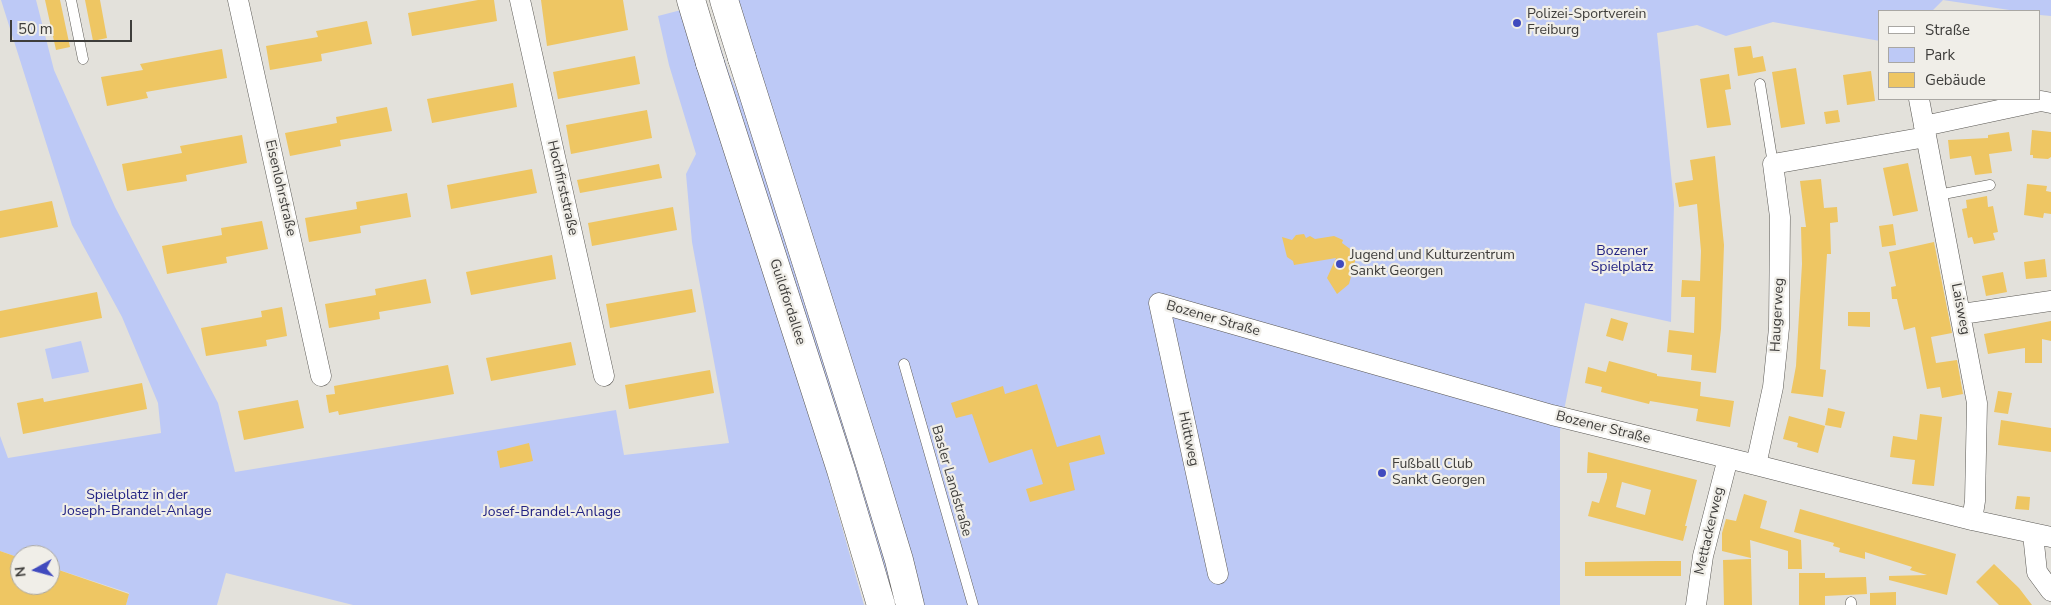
<!DOCTYPE html>
<html>
<head>
<meta charset="utf-8">
<style>
	body { margin:0 }
	#map { position:relative; width:2051px; height:605px; overflow:hidden; background:#e3e1db; font-family:"Nunito Sans",sans-serif }
	canvas { display:block }
	.legend { position:absolute; left:1878px; top:10px; width:162px; height:90px; box-sizing:border-box; background:#f0eee8; border:1px solid #a9a7a3; margin:0; padding:6px 9px; list-style:none; font-size:15px; color:#3e3d3b }
	.legend li { display:flex; align-items:center; gap:10px; height:25px }
	.legend b { width:25px; border:1px solid #a9a7a3 }
	.north { position:absolute; left:10px; top:545px; width:50px; height:50px; box-sizing:border-box; background:#f0eee8; border:1px solid #a9a7a3; border-radius:50%; rotate:263deg; font-size:14px; font-weight:700; line-height:20px; text-align:center; color:#3e3d3b }
	.north::after { content:''; display:block; margin:auto; width:18px; height:22px; background:#404abe; clip-path:polygon(50% 0,100% 100%,50% 72%,0 100%) }
	.scale { position:absolute; left:10px; top:20px; width:122px; height:22px; box-sizing:border-box; border:2px solid #3e3d3b; border-top:0; padding-left:6px; font-size:15px; line-height:18px; white-space:nowrap; color:#3e3d3b; -webkit-text-stroke:4px #f0eee8; paint-order:stroke }
</style>
</head>
<body>
<div id="map">
<canvas width="2051" height="605"></canvas>
<ul class="legend">
<li><b style="height:6px;background:#fff"></b>Straße</li>
<li><b style="height:14px;background:#bdc9f6"></b>Park</li>
<li><b style="height:14px;background:#eec663"></b>Gebäude</li>
</ul>
<div class="north">N</div>
<div class="scale">50 m</div>
</div>
<script>
const g = document.querySelector('canvas').getContext('2d');
g.lineJoin = 'round';
function fillPath(path, color) {
  g.fillStyle = color;
  g.fill(path, 'evenodd');
}
function trace(path, color, width, dash) {
  g.strokeStyle = color;
  g.lineWidth = width;
  g.lineCap = dash ? 'butt' : 'round';
  g.setLineDash(dash || []);
  g.stroke(path);
}
function drawText(font, color, halo, rows, align = 'center') {
  g.font = font + ' "Nunito Sans",sans-serif';
  g.lineWidth = 4.5;
  g.setLineDash([]);
  g.textBaseline = 'middle';
  g.strokeStyle = halo;
  g.fillStyle = color;
  for (const [text, x, y, turn = 0] of rows) {
    g.save();
    g.translate(x, y);
    g.rotate((+turn || 0) * Math.PI / 180);
    g.textAlign = isNaN(turn) ? turn : align;
    if (halo) g.strokeText(text, 0, 0);
    g.fillText(text, 0, 0);
    g.restore();
  }
}
fillPath(new Path2D(`
	M1 0H36L54 70 115 207 218 403 235 472 616 410 624 455 729 443 692 242 686 174 696 154 669 65 658 16 685 9 826 449 831 488 864 605H353L226 573 217 605H126L129 593 50 567V555H20V558L0 551V436L8 458 161 433 158 403 122 317 72 225Z
	M705 0 729 73 742 103 786 234 898 605H890Z
	M730 0H2051V16L2040 15V11H2016L1943 0 1932 11H1880V41L1773 22 1726 36 1697 25 1657 33 1674 204 1671 322 1585 303 1560 431V605H917Z
	M81 341 89 372 52 379 45 349Z`), '#bdc9f6');
fillPath(new Path2D(`
	M45 0H60L70 47 56 50Z
	M85 0H100L107 38 93 41Z
	M478 0H494L497 21 412 36 408 13Z
	M541 0H623L628 30 547 46Z
	M367 21 372 44 321 54 322 61 270 70 266 46 318 37 316 31Z
	M1751 46 1753 58 1763 56 1766 71 1738 76 1734 48Z
	M222 49 227 78 146 92 148 98 107 106 101 77 143 70 140 64Z
	M635 56 640 84 558 99 553 72Z
	M1796 68 1805 124 1781 128 1772 72Z
	M1871 71 1875 101 1847 105 1843 75Z
	M1729 74 1731 89 1725 90 1731 125 1707 128 1700 79Z
	M513 83 517 107 432 123 427 99Z
	M387 107 392 131 340 140 341 146 290 156 285 133 337 123 336 117Z
	M647 110 652 138 571 154 566 125Z
	M1838 110 1840 122 1826 124 1824 112Z
	M2032 130 2051 132V157L2048 159 2033 158V155H2030Z
	M2009 132 2012 151 1989 154 1992 173 1975 175 1971 156 1950 159 1948 140 1988 138V135Z
	M242 135 247 163 186 175 187 181 127 191 122 164 182 153 180 146Z
	M1715 156 1724 245 1721 329 1716 373 1691 370 1692 355 1667 352 1669 330 1694 333 1695 297H1681L1682 280 1700 281 1701 251 1697 204 1679 207 1675 183 1693 180 1690 160Z
	M1908 163 1918 211 1893 216 1883 168Z
	M659 164 662 178 580 193 577 180Z
	M532 169 537 193 451 209 447 185Z
	M1821 179 1824 208 1837 207 1838 222 1830 223 1831 254H1827L1820 369 1826 370 1823 397 1791 393 1796 366 1802 264 1801 227H1806L1800 181Z
	M2027 184 2047 186 2046 191 2051 192V214L2044 213 2043 218 2024 215Z
	M407 193 411 217 360 226 361 233 309 242 305 218 357 209 356 202Z
	M1987 196 1988 207 1993 206 1998 232 1993 233 1995 240 1974 244 1972 237 1968 238 1962 209 1967 208 1966 200Z
	M52 201 58 227 0 238V211Z
	M673 207 677 230 592 246 588 223Z
	M262 221 268 249 226 257 227 263 167 274 162 246 222 235 221 228Z
	M1893 224 1896 245 1882 247 1879 226Z
	M1304 234 1306 238 1310 236 1315 239 1334 236 1343 240 1342 243 1357 254 1349 284 1337 294 1327 278 1336 258 1294 265 1293 261 1287 257 1282 237 1292 240 1296 235Z
	M1934 242 1952 333 1931 337 1936 363 1957 360 1963 394 1942 398 1940 387 1927 389 1915 327 1904 330 1897 299H1892L1891 287 1896 286 1889 252Z
	M552 255 556 279 471 295 466 272Z
	M2045 259 2047 277 2026 279 2024 262Z
	M2003 272 2007 292 1986 296 1982 276Z
	M426 279 431 303 379 312 380 319 329 328 325 304 376 295 375 289Z
	M692 289 696 312 610 328 606 304Z
	M97 292 102 318 0 338V311Z
	M282 307 287 336 266 340 267 346 206 356 201 328 262 317 261 311Z
	M1848 312H1870V327L1848 326Z
	M1611 318 1628 323 1623 341 1606 336Z
	M2051 321V341L2042 339V363H2025V348L1988 354 1984 334Z
	M571 342 576 365 491 381 486 358Z
	M1609 361 1657 374V376L1701 382 1700 396 1734 401 1730 427 1696 421 1698 409 1650 401 1649 404 1601 392 1602 387 1585 383 1588 367 1606 372Z
	M448 365 454 394 339 415 338 411 329 413 326 395 335 394 334 386Z
	M710 370 714 393 629 409 625 385Z
	M142 383 147 409 23 434 17 403 43 398 44 402Z
	M1037 384 1057 447 1100 435 1105 454 1069 463 1075 490 1030 502 1026 489 1043 484 1032 449 989 463 972 414 956 418 951 403 1003 386 1005 394Z
	M1998 391 2012 393 2008 414 1994 412Z
	M298 400 304 428 244 440 238 411Z
	M1828 408 1845 412 1841 428 1825 425Z
	M1920 414 1942 417 1934 486 1912 484 1915 460 1890 457 1893 436 1917 440Z
	M1789 416 1825 426 1818 453 1797 447 1798 443 1783 439Z
	M2001 420 2051 428V452L1998 445Z
	M529 443 533 461 500 468 497 451Z
	M1588 452 1697 480 1685 526H1687L1683 541 1588 516 1592 501 1599 503 1607 478V473H1587ZM1622 482 1651 490 1645 515 1616 507Z
	M1744 494 1767 501 1760 528 1801 540 1802 569H1788V551L1750 540 1751 558 1722 551V533L1726 519 1736 521Z
	M2017 496 2030 497 2029 510 2015 509Z
	M1800 509 1956 554 1947 595 1889 580V576L1927 575 1910 570 1912 567 1865 552V559L1839 552 1840 548 1833 546 1834 543 1794 532Z
	M0 551 20 558V585H50V567L129 594 126 605H0Z
	M1751 559 1752 605H1724L1723 560Z
	M1658 561H1681V576H1585V562Z
	M1994 564 2019 588 2032 605H1999L1976 582Z
	M1799 573H1825V578L1866 577 1867 594 1825 596V605H1799Z
	M1896 592V605H1870V593Z`), '#eec663');
const lane = new Path2D(`
	M71 0 83 59
	M1760 84 1773 164
	M1938 195 1990 185
	M904 364 973 605
	M1851 605V602`);
const street = new Path2D(`
	M238 0 321 376
	M520 0 604 376
	M1919 99 1977 403 1975 501 1972 520
	M1924 126 2041 101 2051 103
	M1962 314 2051 301
	M1756 465 1773 387 1779 328 1780 217 1773 164 1926 137
	M2033 534 2037 572 2051 591
	M1218 574 1159 303 1552 415 1756 465 1972 520 2051 537
	M1696 605 1703 556 1728 458`);
const primary = new Path2D(`
	M691 0 710 63
	M724 0 742 58`);
const highway = new Path2D(`
	M742 58 870 464 899 560 910 605
	M710 63 841 470 881 605`);
trace(lane, '#5a5854', 11);
trace(street, '#5a5854', 21);
trace(primary, '#5a5854', 29);
trace(highway, '#5a5854', 29);
trace(lane, '#fff', 10);
trace(street, '#fff', 20);
trace(primary, '#fff', 28);
trace(highway, '#fff', 28);
for (const [x, y, r, color] of [
	[1517,23,5,"#404abe"],
	[1340,264,5,"#404abe"],
	[1382,473,5,"#404abe"]
]) {
  const dot = new Path2D();
  dot.arc(x, y, r, 0, 2 * Math.PI);
  g.fillStyle = color;
  g.fill(dot);
  trace(dot, '#f0eee8', 2);
}
drawText('14px', '#3e3d3b', '#f0eee8', [
	["Polizei-Sportverein",1527,15],
	["Freiburg",1527,31],
	["Jugend und Kulturzentrum",1350,256],
	["Sankt Georgen",1350,272],
	["Fußball Club",1392,465],
	["Sankt Georgen",1392,481]
], 'left');
drawText('14px', '#3e3d3b', '#f0eee8', [
	["Eisenlohrstraße",280,188,77],
	["Hochfirststraße",562,188,77],
	["Guildfordallee",787,302,72],
	["Laisweg",1960,309,79],
	["Haugerweg",1778,315,-87],
	["Bozener Straße",1213,319,16],
	["Bozener Straße",1603,428,14],
	["Hüttweg",1188,439,78],
	["Basler Landstraße",951,481,74],
	["Mettackerweg",1710,531,-77]
]);
drawText('14px', '#222383', '#f0eee8', [
	["Bozener",1622,252],
	["Spielplatz",1622,268],
	["Spielplatz in der",137,496],
	["Joseph-Brandel-Anlage",137,512],
	["Josef-Brandel-Anlage",552,513]
]);
</script>
</body>
</html>
